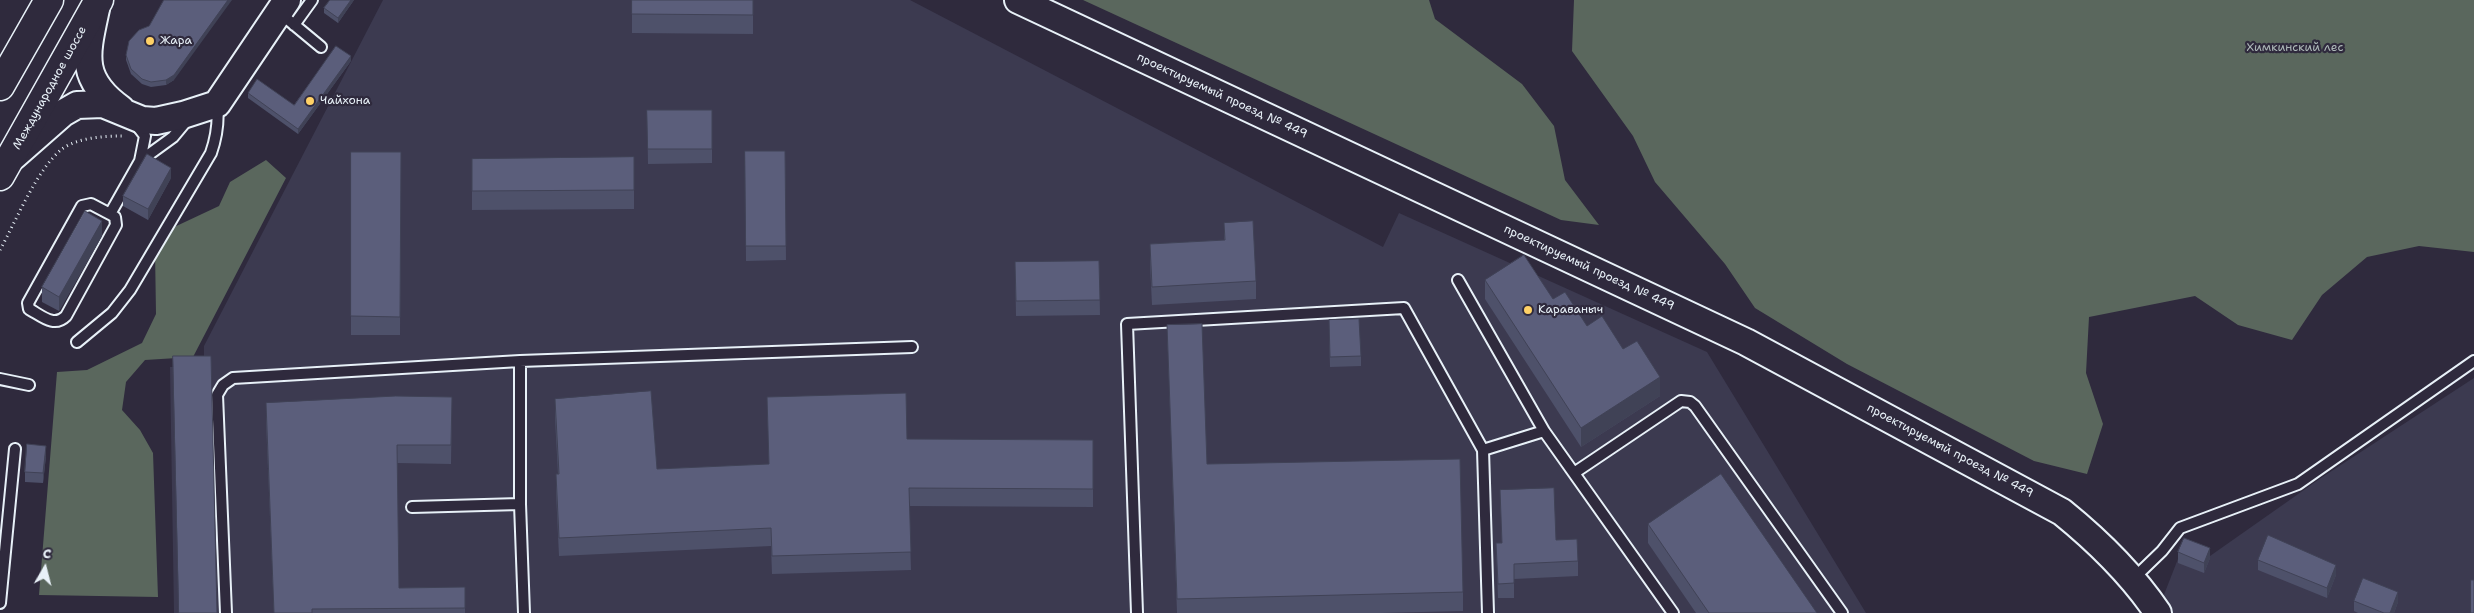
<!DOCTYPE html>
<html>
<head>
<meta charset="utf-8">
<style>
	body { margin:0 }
	#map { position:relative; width:2474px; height:613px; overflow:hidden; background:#2f2a3d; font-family:"Shantell Sans",sans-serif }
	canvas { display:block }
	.north { position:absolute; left:20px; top:543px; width:50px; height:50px; -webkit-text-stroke:4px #2f2a3d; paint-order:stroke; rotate:8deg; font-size:14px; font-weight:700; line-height:20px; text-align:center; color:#e8f1f8 }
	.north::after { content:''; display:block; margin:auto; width:18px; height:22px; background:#e8f1f8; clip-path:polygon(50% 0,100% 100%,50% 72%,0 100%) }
</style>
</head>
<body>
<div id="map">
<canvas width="2474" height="613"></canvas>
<div class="north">С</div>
</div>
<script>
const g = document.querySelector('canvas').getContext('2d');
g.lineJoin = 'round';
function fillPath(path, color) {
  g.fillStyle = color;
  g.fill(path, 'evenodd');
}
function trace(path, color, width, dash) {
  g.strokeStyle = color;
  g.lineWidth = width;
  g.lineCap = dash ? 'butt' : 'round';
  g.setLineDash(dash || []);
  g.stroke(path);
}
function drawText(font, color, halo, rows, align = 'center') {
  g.font = font + ' "Shantell Sans",sans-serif';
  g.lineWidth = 4.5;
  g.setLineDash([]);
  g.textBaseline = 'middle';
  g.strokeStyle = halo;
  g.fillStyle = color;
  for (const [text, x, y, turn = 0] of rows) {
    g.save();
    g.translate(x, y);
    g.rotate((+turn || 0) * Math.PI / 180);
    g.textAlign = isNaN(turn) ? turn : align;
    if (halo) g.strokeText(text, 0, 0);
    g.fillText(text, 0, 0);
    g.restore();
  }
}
fillPath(new Path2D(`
	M383 0H910L1383 247 1399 213 1707 352 1866 613H174L170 367 204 366V346Z
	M2474 378V613H2165L2160 605 2183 546 2210 556 2321 478Z`), '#3c3a50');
fillPath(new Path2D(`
	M1083 0H1429L1435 19 1522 84 1554 126 1565 180 1599 225 1561 220Z
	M1574 0H2474V252L2419 246 2367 257 2322 295 2292 340 2238 325 2195 296 2089 317 2086 373 2103 424 2087 474 2034 461 1847 364 1755 308 1725 264 1655 182 1633 136 1572 51Z
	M266 160 286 178 193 357 145 360 126 382 122 410 140 430 153 453 158 597 39 595 57 372 87 370 142 343 156 314 155 251 170 229 219 206 230 182Z`), '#5a675d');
const service = new Path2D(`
	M280 13 321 47
	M294 25 312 0
	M140 161 173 137 188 119
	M110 214 115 217 116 225 66 316C54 328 42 316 29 309L28 303 82 206 91 204 110 214 140 161 145 136 135 123
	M1458 280 1544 431 1483 450
	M77 342 112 313 130 290 211 153C217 136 219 122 217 104
	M520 361V504L524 613
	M0 379 29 385
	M1544 431 1673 613
	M1574 473 1681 401 1690 402 1695 406 1842 613
	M412 507 520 504
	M2133 579 2162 551 2180 528 2298 484 2474 361
	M0 603 15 449
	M226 613 217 395 223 385 233 378 520 361 912 347
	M1137 613 1127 324 1404 308 1483 450 1488 613`);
const tertiary = new Path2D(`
	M1018 0 1746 342 2062 512C2099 542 2131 573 2158 613
	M96 9C86 55 79 79 121 109
	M14 156 63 113 77 105 103 104 142 120 156 121 183 115 217 104 287 0`);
const trunk = new Path2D(`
	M0 86 49 0
	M0 176 99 0`);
trace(service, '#e8f1f8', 14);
trace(tertiary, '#e8f1f8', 30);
trace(trunk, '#e8f1f8', 31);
trace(new Path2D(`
	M0 250C16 221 37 169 62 149 77 138 103 136 122 136`), '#e8f1f8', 3, [1, 4]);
trace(service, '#2f2a3d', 10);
trace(tertiary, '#2f2a3d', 26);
trace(trunk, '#2f2a3d', 28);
fillPath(new Path2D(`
	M354 0 338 23 324 13V8Z
	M632 0H753V34L632 33Z
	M126 55 174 80 166 85 151 87 142 84 131 74 126 60Z
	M351 61 298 134 248 98V93L294 105Z
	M647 110H712V163L648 164Z
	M745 151H785L786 260 746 261Z
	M351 152H401L400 335H351Z
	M634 157V209L472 210V159Z
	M171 178 148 220 123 206V196Z
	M1224 223 1256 281V299L1152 305 1150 263V244L1224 240Z
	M102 236 59 311 42 302V287Z
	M1099 261 1100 315 1016 316 1015 262Z
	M1485 280 1553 299 1587 326 1623 349 1660 396 1581 447 1485 299Z
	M1167 325 1207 464 1463 592V611L1381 613H1177Z
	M1329 331 1361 356V366L1330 367Z
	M452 397 451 464 397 463 399 588 465 587V613H274L266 421V403Z
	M767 397 907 439 1093 440V507L909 506 911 570 772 574 771 546 559 556 556 492V474H558L555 418V399L657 469 769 464Z
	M46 456 43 483 25 482V472Z
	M1500 490 1556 540 1578 561V576L1514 579V598H1498L1496 543H1502Z
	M1648 524 1817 613H1696L1648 543Z
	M2178 552 2210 558 2204 573 2178 563Z
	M2258 560 2336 575 2327 598 2258 570Z
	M2354 601 2398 602 2394 613H2358L2354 611Z`), '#4e516a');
fillPath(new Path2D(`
	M228 0H232L174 80 166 85V80Z
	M351 0H354L338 23V18Z
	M351 56V61L298 134V129Z
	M171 168V178L148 220V209Z
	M102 221V236L59 311V297Z
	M1660 377V396L1581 447V428Z
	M46 446V456L43 483V473Z
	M2210 548V558L2204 573V563Z
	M2336 565V575L2327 598V588Z
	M2398 592V602L2394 613H2390Z`), '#404256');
const building = new Path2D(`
	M164 0H228L174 75 166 80 151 82 142 79 131 69 126 55 129 41 139 30 149 26Z
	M330 0H351L338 18 324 8Z
	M632 0H753V15L632 14Z
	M336 46 351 56 298 129 248 93 257 79 294 105Z
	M647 110H712V149H648Z
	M745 151H785L786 246H746Z
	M351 152H401L400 317 351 316Z
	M147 154 171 168 148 209 123 196Z
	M634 157V190L472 191V159Z
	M85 211 102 221 59 297 42 287Z
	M1253 221 1256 281 1152 287 1150 244 1225 240 1224 223Z
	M1524 255 1553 299 1565 292 1587 326 1602 316 1623 349 1637 341 1660 377 1581 428 1485 280Z
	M1099 261 1100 300 1016 301 1015 262Z
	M1359 319 1361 356 1330 357 1329 320Z
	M1202 324 1207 464 1460 459 1463 592 1177 599 1167 325Z
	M173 356H211L217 613H179Z
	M651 391 657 469 769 464 767 397 906 393 907 439 1093 440V489L909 488 911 552 772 556 771 528 559 538 556 474H559L555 399Z
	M396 396 452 397 451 445H397L399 588 465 587V608L312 609V613H274L266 403Z
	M27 444 46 446 43 473 25 472Z
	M1721 474 1817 613H1709L1648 524Z
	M1554 488 1556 540 1577 539 1578 561 1514 564V583L1498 584 1496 543H1502L1500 490Z
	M2268 535 2336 565 2327 588 2258 560Z
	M2184 538 2210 548 2204 563 2178 552Z
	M2363 578 2398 592 2390 613H2384L2354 601Z
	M2471 580H2474V613H2471Z`);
fillPath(building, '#5b5e7b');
trace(building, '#404256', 1);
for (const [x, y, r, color] of [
	[150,41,5,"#ffd166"],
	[310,101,5,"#ffd166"],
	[1528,310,5,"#ffd166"]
]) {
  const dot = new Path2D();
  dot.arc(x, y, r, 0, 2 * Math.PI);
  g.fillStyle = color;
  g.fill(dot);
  trace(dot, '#2f2a3d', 2);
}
drawText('12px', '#e8f1f8', '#2f2a3d', [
	["Жара",160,41],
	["Чайхона",320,101],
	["Караваныч",1538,310]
], 'left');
drawText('12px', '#afbaba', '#2f2a3d', [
	["Химкинский лес",2295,48]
]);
drawText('12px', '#e8f1f8', '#2f2a3d', [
	["Международное шоссе",50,88,-61],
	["проектируемый проезд № 449",1222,96,25],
	["проектируемый проезд № 449",1589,268,25],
	["проектируемый проезд № 449",1950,451,28]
]);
</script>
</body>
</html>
